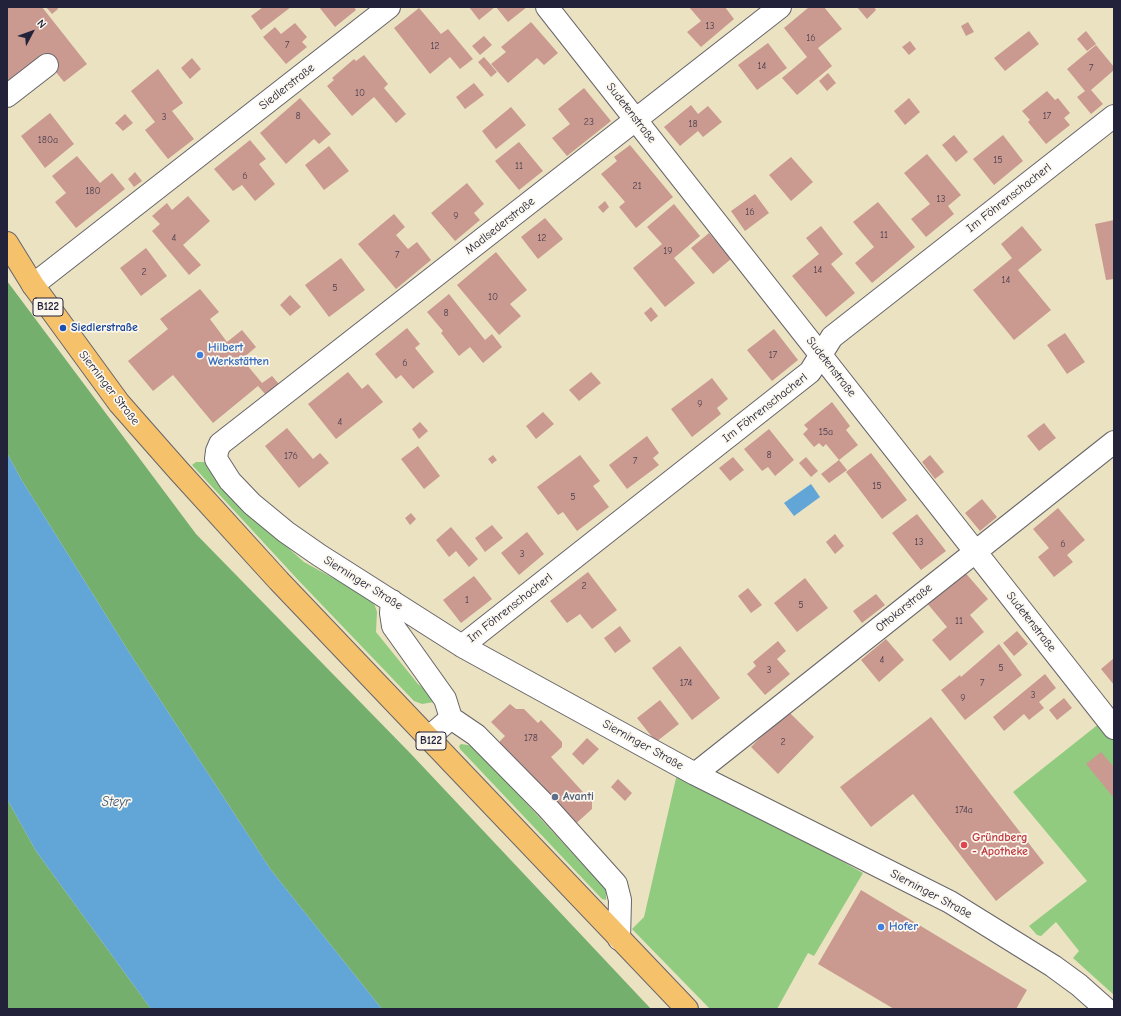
<!DOCTYPE html>
<html>
<head>
<meta charset="utf-8">
<style>
	body { margin:0 }
	#map { position:relative; width:1121px; height:1016px; overflow:hidden; background:#ebe2c1; font-family:"Comic Neue",sans-serif }
	canvas { display:block }
	.frame { position:absolute; inset:0; border:8px solid #22223b; pointer-events:none }
	.north { position:absolute; left:12px; top:12px; width:40px; height:40px; -webkit-text-stroke:3px #fbf7ec; paint-order:stroke; rotate:49deg; font-size:11px; font-weight:700; line-height:16px; text-align:center; color:#22223b }
	.north::after { content:''; display:block; margin:auto; width:14px; height:18px; background:#22223b; clip-path:polygon(50% 0,100% 100%,50% 72%,0 100%) }
</style>
</head>
<body>
<div id="map">
<canvas width="1121" height="1016"></canvas>
<div class="frame"></div>
<div class="north">N</div>
</div>
<script>
const g = document.querySelector('canvas').getContext('2d');
g.lineJoin = 'round';
function fillPath(path, color) {
  g.fillStyle = color;
  g.fill(path, 'evenodd');
}
function trace(path, color, width, dash) {
  g.strokeStyle = color;
  g.lineWidth = width;
  g.lineCap = dash ? 'butt' : 'round';
  g.setLineDash(dash || []);
  g.stroke(path);
}
function drawText(font, color, halo, rows, align = 'center') {
  g.font = font + ' "Comic Neue",sans-serif';
  g.lineWidth = 3.5;
  g.setLineDash([]);
  g.textBaseline = 'middle';
  g.strokeStyle = halo;
  g.fillStyle = color;
  for (const [text, x, y, turn = 0] of rows) {
    g.save();
    g.translate(x, y);
    g.rotate((+turn || 0) * Math.PI / 180);
    g.textAlign = isNaN(turn) ? turn : align;
    if (halo) g.strokeText(text, 0, 0);
    g.fillText(text, 0, 0);
    g.restore();
  }
}
fillPath(new Path2D(`
	M196 462H206L276 537 304 562 333 578 338 574 374 603 377 612 376 632 418 684 428 691 435 699 434 702 422 704 414 701 300 582 192 465Z
	M1100 723 1114 740V995L1073 958 1079 951 1056 922 1041 936 1037 935 1029 926 1087 881 1013 792Z
	M461 744 474 746 606 890V900L602 899 460 749 459 746Z
	M677 774 765 818 863 873 814 956 808 953 777 1009H710L632 929 644 917Z`), '#91cb80');
fillPath(new Path2D(`
	M7 281 196 534 411 754 651 1009H382L271 870 129 652 21 479 7 453Z
	M7 799 36 851 151 1009H7Z`), '#74af6e');
fillPath(new Path2D(`
	M7 453 21 479 129 652 271 870 382 1009H151L36 851 7 799Z
	M811 484 820 497 794 516 784 503Z`), '#62a6d7');
fillPath(new Path2D(`
	M7 7H42L87 64 64 82 43 56 7 84Z
	M46 7H57L58 9 52 14Z
	M263 7H291L261 30 251 16Z
	M319 7H354L356 10 335 27Z
	M469 7H495L479 20Z
	M496 7H527L508 22Z
	M689 7H725L734 19 701 47 687 32 701 21Z
	M809 7H824L842 29 818 48 832 66 797 95 782 78 807 57 784 28Z
	M857 7H874L876 10 867 19Z
	M419 8 441 34 448 29 473 59 460 69 450 57 430 74 394 28Z
	M531 22 558 53 544 65 537 58 508 83 491 64 506 52 501 47Z
	M968 22 974 32 966 36 961 26Z
	M295 23 307 37 302 42 307 47 286 64 263 37 275 27 281 34Z
	M1029 31 1039 44 1005 71 994 58Z
	M1086 31 1096 44 1087 51 1077 39Z
	M484 36 492 45 480 55 472 46Z
	M910 41 916 49 909 55 902 47Z
	M768 43 787 68 757 90 738 65Z
	M1096 45 1114 67V70L1091 90 1103 104 1091 114 1077 97 1085 91 1067 69Z
	M364 55 388 84 384 88 406 114 396 123 374 97 352 116 327 86 334 80 332 78 354 59 356 61Z
	M484 57 497 72 491 77 478 62Z
	M192 58 201 69 190 79 181 68Z
	M158 69 183 103 172 111 194 139 168 159 145 130 155 122 131 91Z
	M828 73 836 83 827 91 819 81Z
	M474 83 484 95 465 109 456 97Z
	M584 88 611 121 567 156 552 138 570 124 558 109Z
	M1047 91 1055 100 1058 98 1070 113 1064 118 1070 125 1046 144 1028 122 1030 120 1022 111Z
	M300 98 331 134 319 144 314 139 286 164 260 133Z
	M909 98 920 112 905 125 894 111Z
	M691 105 698 114 708 106 722 122 703 137 698 131 680 146 664 127Z
	M511 107 526 125 496 149 482 131Z
	M50 113 74 144 45 168 21 136Z
	M125 114 133 123 123 131 115 123Z
	M954 135 968 152 956 162 942 145Z
	M1003 135 1023 161 994 185 973 159Z
	M250 140 266 159 259 164 275 184 255 201 242 185 233 191 214 169Z
	M519 142 543 171 519 190 495 161Z
	M630 145 673 197 636 228 619 207 625 202 601 174 617 161 614 157Z
	M329 146 349 171 324 190 305 165Z
	M927 154 961 195 948 206 954 214 926 237 911 219 930 204 904 173Z
	M77 156 100 183 112 173 125 189 76 228 55 202 66 193 52 176Z
	M791 157 813 182 791 201 769 175Z
	M135 172 142 181 134 187 128 179Z
	M467 183 484 204 474 213 480 220 455 241 431 213Z
	M755 194 769 213 745 231 731 211Z
	M188 196 210 221 183 245 201 265 189 275 152 231 160 224 152 216 167 203 172 210Z
	M605 201 609 207 603 213 598 207Z
	M878 202 915 247 872 283 855 263 874 247 853 222Z
	M674 204 700 236 674 258 695 283 665 307 633 268 662 244 647 227Z
	M394 214 405 227 396 235 408 249 417 242 431 260 396 289 358 244Z
	M545 218 563 239 538 259 521 237Z
	M1114 220V279L1106 280 1095 224Z
	M821 226 843 254 831 264 855 293 826 317 792 276 819 254 806 238Z
	M1022 226 1042 250 1018 270 1051 310 1014 340 973 290 1012 258 1001 244Z
	M709 233 731 259 713 274 691 248Z
	M146 248 167 276 141 296 120 268Z
	M496 252 527 290 510 304 521 316 499 335 457 285Z
	M341 258 365 290 329 317 305 285Z
	M200 289 219 312 210 319 227 342 242 330 256 347 242 359 262 383 272 376 279 384 266 395 258 386 213 423 173 375 153 391 128 361 168 329 160 319Z
	M449 294 485 340 492 334 502 347 483 363 470 347 459 356 441 333 443 331 427 312Z
	M290 295 301 307 290 316 280 305Z
	M651 307 658 316 651 322 644 313Z
	M407 328 420 344 415 348 434 372 413 389 401 375 396 379 375 354Z
	M774 329 798 360 772 381 747 350Z
	M1065 333 1085 362 1067 374 1047 345Z
	M348 372 362 389 368 384 383 402 336 439 308 404Z
	M591 372 601 383 579 401 569 390Z
	M712 378 728 399 717 408 721 414 692 437 671 409Z
	M832 402 850 426 846 430 858 445 839 460 826 444 823 447 819 443 814 447 803 434 808 429 804 425Z
	M543 412 554 424 536 439 526 426Z
	M420 422 428 431 419 439 412 429Z
	M1044 423 1056 438 1039 451 1027 436Z
	M287 428 313 459 320 453 329 463 299 488 265 446Z
	M769 429 794 460 775 476 768 467 762 471 744 449Z
	M647 436 659 453 653 458 659 465 627 489 609 465Z
	M418 446 440 476 424 489 401 459Z
	M871 453 907 500 882 519 846 472Z
	M493 455 497 460 492 464 488 459Z
	M580 455 600 481 593 486 609 507 577 531 563 512 558 515 537 487Z
	M930 455 944 472 935 479 922 462Z
	M733 457 744 470 730 481 719 468Z
	M806 457 818 471 811 477 799 463Z
	M839 460 847 470 829 483 821 474Z
	M982 499 997 517 980 531 965 513Z
	M1058 508 1085 540 1067 555 1073 562 1054 577 1038 557 1049 548 1033 529Z
	M411 513 416 519 410 525 405 518Z
	M917 514 946 551 921 570 892 533Z
	M492 525 503 538 485 552 475 538Z
	M451 527 478 559 469 567 456 551 449 557 436 540Z
	M527 532 544 554 519 575 501 553Z
	M835 534 844 546 835 554 826 542Z
	M963 570 988 599 970 615 984 632 950 661 932 640 947 627 926 602Z
	M588 572 617 610 592 629 580 614 567 623 550 601Z
	M474 576 492 599 461 623 443 600Z
	M805 578 828 608 797 632 774 603Z
	M748 588 762 605 751 613 738 596Z
	M876 594 885 605 862 623 853 611Z
	M620 626 631 641 615 653 604 638Z
	M1017 631 1028 644 1014 656 1003 643Z
	M886 639 904 660 879 682 861 660Z
	M778 641 786 651 777 659 790 674 765 695 747 674 756 666 753 662Z
	M999 644 1022 675 965 720 941 690 960 675 961 677Z
	M680 646 720 698 692 720 652 668Z
	M1114 658V685L1101 669Z
	M1045 674 1056 688 1039 702 1044 708 1029 720 1024 714 1004 731 993 717Z
	M1064 698 1072 708 1057 720 1049 710Z
	M660 700 679 724 656 742 637 718Z
	M510 704 516 709H524L538 723 541 720 562 742V747L551 757 592 802V809L561 837 557 836 517 792 500 746V741L505 736 491 722Z
	M787 710 814 737 778 774 751 747Z
	M931 717 1044 863 996 901 913 794 871 827 840 787Z
	M587 738 599 749 583 765 572 754Z
	M1101 752 1114 767V798L1086 764Z
	M618 779 632 793 625 801 611 787Z
	M861 890 1027 990 1016 1009H894L818 964Z`), '#ca9a90');
const minor = new Path2D(`
	M547 7 1114 728
	M780 7 220 444 217 451 216 459 230 481 252 504 286 532 319 555 462 646 695 774 950 902 1053 966 1079 985 1106 1009
	M7 96 47 65
	M33 285 389 7
	M392 601 391 613 393 626 445 699 451 718 428 738
	M462 646 810 372 832 337 1114 116
	M451 718 476 735 546 806 616 884 620 900 619 939
	M695 774 1114 442`);
const major = new Path2D(`
	M7 243 33 285 119 403 178 470 279 581 687 1009`);
trace(minor, '#68656a', 24);
trace(major, '#68656a', 24);
trace(minor, '#fff', 22);
trace(major, '#f5c16b', 22);
for (const [x, y, r, color] of [
	[63,328,4,"#1a4fb4"],
	[200,355,4,"#3f7fe0"],
	[555,797,4,"#5c6f8a"],
	[964,845,4,"#e0444e"],
	[881,927,4,"#3f7fe0"]
]) {
  const dot = new Path2D();
  dot.arc(x, y, r, 0, 2 * Math.PI);
  g.fillStyle = color;
  g.fill(dot);
  trace(dot, '#fbf7ec', 1.5);
}
drawText('10px', '#4c4050', null, [
	["13",710,26],
	["16",811,38],
	["7",287,45],
	["12",435,46],
	["14",762,66],
	["7",1091,68],
	["10",360,93],
	["8",298,116],
	["17",1047,116],
	["3",164,117],
	["23",589,122],
	["18",693,124],
	["180a",48,140],
	["15",998,160],
	["11",519,166],
	["6",245,176],
	["21",637,186],
	["180",93,191],
	["13",941,199],
	["16",750,212],
	["9",456,216],
	["11",884,235],
	["4",174,238],
	["12",542,238],
	["19",668,251],
	["7",397,255],
	["14",818,270],
	["2",144,272],
	["14",1006,280],
	["5",335,288],
	["10",493,297],
	["8",446,313],
	["17",773,355],
	["6",405,363],
	["9",700,404],
	["4",340,422],
	["15a",826,432],
	["8",769,455],
	["176",291,456],
	["7",635,461],
	["15",877,486],
	["5",573,497],
	["13",919,542],
	["6",1063,544],
	["3",522,554],
	["2",584,586],
	["1",467,600],
	["5",801,605],
	["11",959,621],
	["4",882,660],
	["5",1001,668],
	["3",769,670],
	["174",686,683],
	["7",982,683],
	["3",1033,695],
	["9",963,698],
	["178",531,738],
	["2",783,742],
	["174a",964,810]
]);
for (const [x, y, w] of [
	[48,307,30],
	[431,741,30]
]) {
  const box = new Path2D();
  box.roundRect(x - w / 2, y - 9, w, 18, 3);
  g.fillStyle = '#fbf7ec';
  g.fill(box);
  trace(box, '#22223b', 1);
}
drawText('bold 11px', '#22223b', null, [
	["B122",48,307],
	["B122",431,741]
]);
drawText('12px', '#22223b', '#fbf7ec', [
	["Siedlerstraße",287,87,-38],
	["Sudetenstraße",631,113,52],
	["Im Föhrenschacherl",1009,198,-38],
	["Madlsederstraße",500,226,-38],
	["Sudetenstraße",831,367,52],
	["Sierninger Straße",109,388,52],
	["Im Föhrenschacherl",765,408,-38],
	["Sierninger Straße",363,583,32],
	["Im Föhrenschacherl",510,608,-38],
	["Ottokarstraße",904,608,-39],
	["Sudetenstraße",1031,622,52],
	["Sierninger Straße",643,745,29],
	["Sierninger Straße",931,894,28]
]);
drawText('bold 12px', '#164399', '#fbf7ec', [
	["Siedlerstraße",71,328]
], 'left');
drawText('bold 12px', '#366cbe', '#fbf7ec', [
	["Hilbert",208,348],
	["Werkstätten",208,362],
	["Hofer",889,927]
], 'left');
drawText('bold 12px', '#4e5e75', '#fbf7ec', [
	["Avanti",563,797]
], 'left');
drawText('bold 12px', '#be3a42', '#fbf7ec', [
	["Gründberg",972,838],
	["- Apotheke",972,852]
], 'left');
drawText('italic 13px', '#3c5779', '#fbf7ec', [
	["Steyr",116,802]
]);
</script>
</body>
</html>
